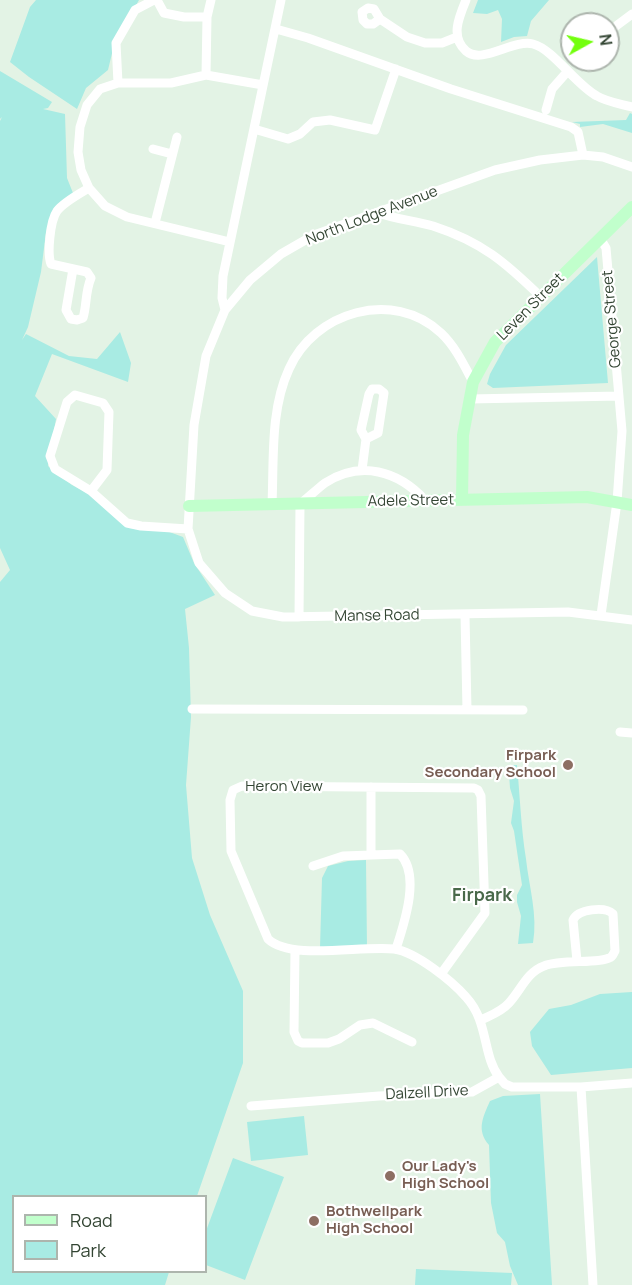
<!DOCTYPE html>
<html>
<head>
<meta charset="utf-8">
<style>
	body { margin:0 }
	#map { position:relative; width:632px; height:1285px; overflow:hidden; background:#e3f3e5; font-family:Manrope,sans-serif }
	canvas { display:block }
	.legend { position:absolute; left:12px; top:1195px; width:195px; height:78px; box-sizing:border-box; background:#fff; border:2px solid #adb5ad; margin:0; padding:8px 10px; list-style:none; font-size:18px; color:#334533 }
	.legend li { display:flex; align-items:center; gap:12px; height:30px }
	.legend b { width:30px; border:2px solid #adb5ad }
	.north { position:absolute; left:560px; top:12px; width:60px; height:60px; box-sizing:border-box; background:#fff; border:2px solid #adb5ad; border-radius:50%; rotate:82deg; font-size:16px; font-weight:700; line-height:24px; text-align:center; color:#334533 }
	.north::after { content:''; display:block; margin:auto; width:21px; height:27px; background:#73ff0e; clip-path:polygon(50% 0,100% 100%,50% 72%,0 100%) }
</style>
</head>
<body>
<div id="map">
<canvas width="632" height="1285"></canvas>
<ul class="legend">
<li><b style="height:8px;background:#c1ffcc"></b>Road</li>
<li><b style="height:16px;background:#a8ebe3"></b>Park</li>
</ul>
<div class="north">N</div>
</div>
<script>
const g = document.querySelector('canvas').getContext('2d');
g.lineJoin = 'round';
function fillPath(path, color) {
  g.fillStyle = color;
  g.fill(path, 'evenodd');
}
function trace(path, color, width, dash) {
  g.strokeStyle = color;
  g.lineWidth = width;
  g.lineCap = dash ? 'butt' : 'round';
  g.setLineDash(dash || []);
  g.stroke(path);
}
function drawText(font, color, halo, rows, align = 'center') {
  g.font = font + ' Manrope,sans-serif';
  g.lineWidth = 4.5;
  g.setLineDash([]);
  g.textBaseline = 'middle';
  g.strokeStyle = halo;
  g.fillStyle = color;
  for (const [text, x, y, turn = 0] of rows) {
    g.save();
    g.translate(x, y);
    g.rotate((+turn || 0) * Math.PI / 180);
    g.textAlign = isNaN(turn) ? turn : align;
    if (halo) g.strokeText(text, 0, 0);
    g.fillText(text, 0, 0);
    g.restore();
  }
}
fillPath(new Path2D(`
	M36 0H139L114 45 108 70 86 88 77 109 29 77 10 62 30 7Z
	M478 0H549L531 21 527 36 514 37 501 42 502 19 498 10 487 14 473 13Z
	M0 71 52 102 48 108 43 109 65 114 67 178 73 193 54 208 46 232 41 272 28 327 22 340 26 334 69 356 97 359 120 332 131 363 128 382 52 354 35 396 56 419 48 466 72 485 110 505 122 523 164 530 183 537 194 563 215 595 185 609 189 648 191 717 186 785 192 858 210 915 243 991V1063L197 1196H14V1272H169L165 1285H0V582L10 570 0 548V121L2 117 0 119Z
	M630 113 632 114V133L603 124 580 127V124L572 122 626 120Z
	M597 257 608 383 493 388 487 384 490 374 506 345Z
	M511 765H517C520 796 521 828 526 859 529 887 538 915 533 943L518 944 521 916 517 902V895L522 885 514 831 511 823 514 801 510 788 509 774Z
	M366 860 367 948H320L322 878 328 866 348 861Z
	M632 992V1068L551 1075 532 1046 530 1032 549 1009 571 1005 600 994Z
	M540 1094 552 1285H518L510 1266 505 1242 497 1233 491 1203 489 1145C476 1130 483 1117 490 1101L503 1096Z
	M304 1116 308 1155 251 1161 247 1122Z
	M233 1158 284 1177 245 1280 206 1265V1231Z
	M416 1269 512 1273 511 1285H415Z`), '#a8ebe3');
trace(new Path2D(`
	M157 0 164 13 184 17H207
	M466 0C459 17 450 37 466 51 482 65 513 39 533 44 553 49 576 85 597 96 607 102 621 104 632 107
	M380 19 373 24H367L363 20 362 12 368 8 374 9 380 19 407 37 425 43H442L457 37
	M276 29 308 38 451 89 571 127 578 132 583 155
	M608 32 632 14
	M206 75 207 17 211 0
	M118 83 116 43 135 10 154 0
	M546 110 552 89 567 72
	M254 129 288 139 300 134 313 122 330 120 375 130 396 69
	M153 149 172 154
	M632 167 603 157 583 155 540 160 495 170 314 235 281 254 250 280 225 310 206 356 194 425 188 529 199 563 225 593 252 611 283 617 568 612 632 620
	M378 213C396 219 415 221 433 226 482 242 505 262 541 297
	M155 223 177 137
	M600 238 606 248 622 431 617 502 601 615
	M230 242 127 217 105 206 89 188 81 170 78 152 80 127 87 105 100 89 118 83H171L206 75 263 85
	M73 269 66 310 71 319 77 320 83 318C87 305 85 292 91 278L87 272 51 264C47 254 50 221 57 211 64 202 79 194 89 188
	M225 310 222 298 223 276 281 0
	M470 399 619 396
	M362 470 366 439 378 433 384 393 379 389H372L369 394 361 430 366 439
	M91 491 107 470 109 412 103 403 75 395 67 402 50 456 55 469 91 491 127 523 141 526 188 529
	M272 504C274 460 270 410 289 369 314 312 393 288 441 333 455 346 464 365 473 382
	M465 615 467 710
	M299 617 300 504C309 497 317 489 325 483 361 460 398 471 425 500
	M192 709 523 710
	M620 732 632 733
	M371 787V855L400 854C421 875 404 924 396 949
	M313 866 343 856 371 855
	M295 950 294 1032 298 1041 302 1043H328L339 1039 360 1025 373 1023 412 1042
	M441 974 485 913 481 796 478 790 474 788 242 786 233 790 230 800 231 851 268 939C291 961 362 945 394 949 416 952 452 981 466 997 489 1022 482 1054 499 1077
	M481 1020C491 1015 501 1012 509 1003 521 990 527 972 544 966 561 959 598 964 609 958 613 957 613 954 615 951L613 914C605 906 578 909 573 920L577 961
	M581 1087 593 1285
	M251 1106 379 1096 472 1092 499 1077 505 1084 512 1087H581L632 1083`), '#fff', 9);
trace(new Path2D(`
	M462 500 463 435 473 382 495 342 632 207
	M189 506 587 497 632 505`), '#c1ffcc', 12);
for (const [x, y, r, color] of [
	[568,765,6,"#8d6e63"],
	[390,1176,6,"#8d6e63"],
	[314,1221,6,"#8d6e63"]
]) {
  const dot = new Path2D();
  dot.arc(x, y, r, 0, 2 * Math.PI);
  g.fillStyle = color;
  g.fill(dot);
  trace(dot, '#fff', 2);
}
drawText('15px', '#334533', '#fff', [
	["North Lodge Avenue",372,216,-21],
	["Leven Street",531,307,-45],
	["George Street",612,319,-95],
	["Adele Street",411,501,-1],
	["Manse Road",377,616,-1],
	["Heron View",284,787],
	["Dalzell Drive",427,1093,-3]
]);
drawText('bold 15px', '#785e54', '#fff', [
	["Firpark",556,756,"right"],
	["Secondary School",556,773,"right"],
	["Our Lady's",402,1167],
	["High School",402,1184],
	["Bothwellpark",326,1212],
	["High School",326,1229]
], 'left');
drawText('bold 18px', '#49694a', '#fff', [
	["Firpark",482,896]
]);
</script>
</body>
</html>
